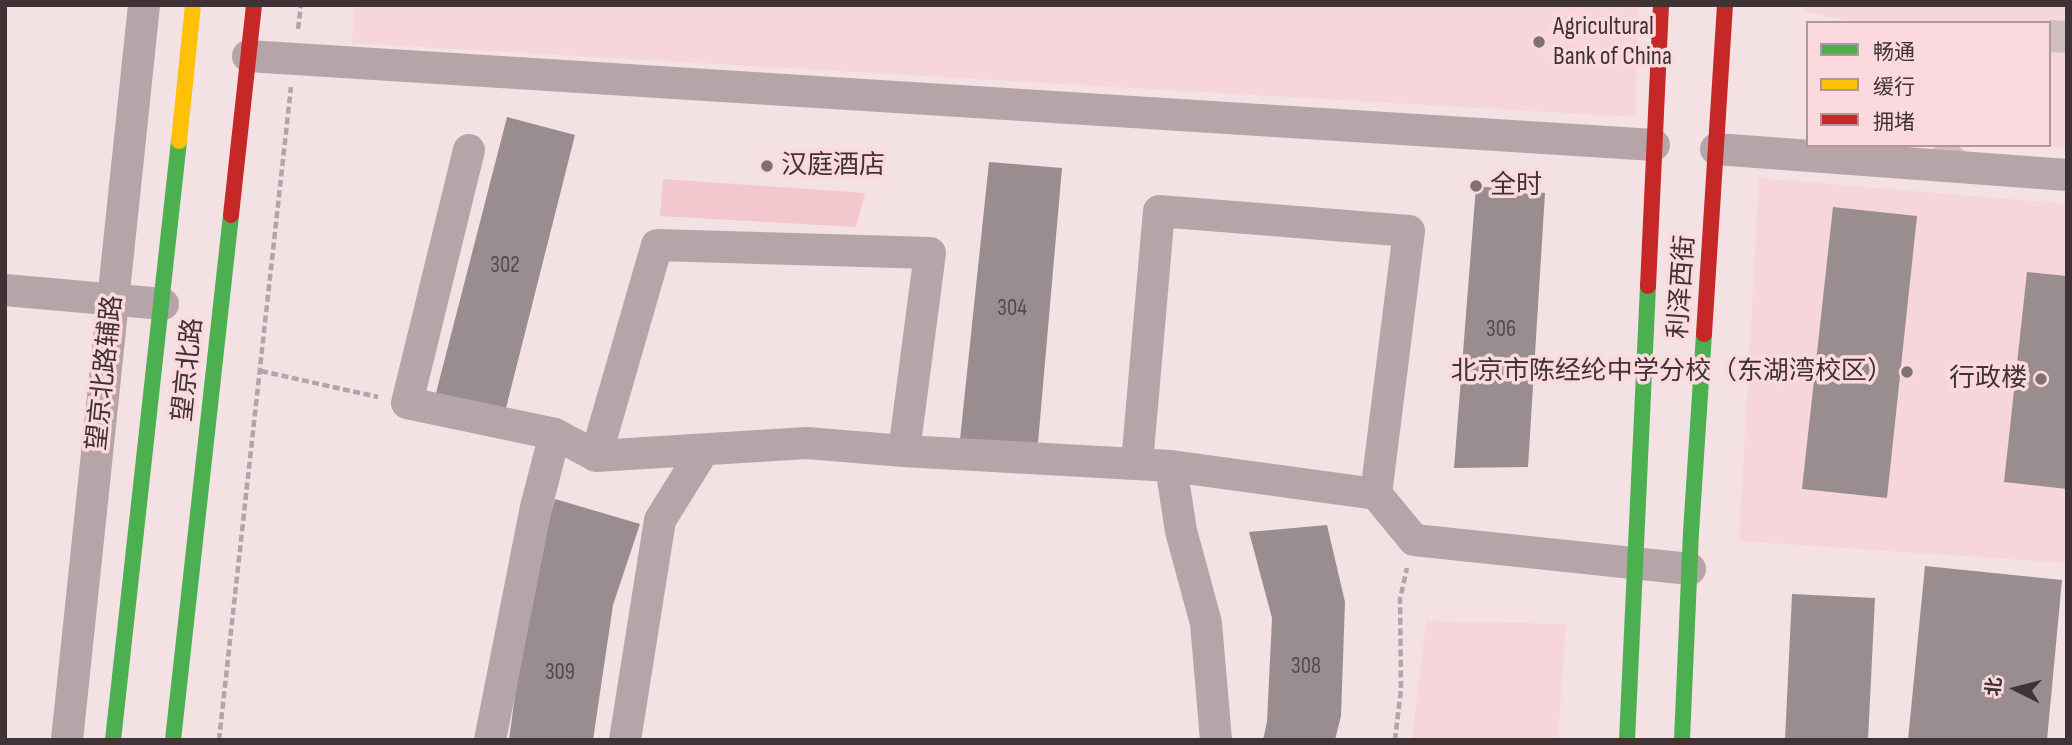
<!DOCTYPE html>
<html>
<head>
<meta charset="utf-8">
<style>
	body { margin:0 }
	#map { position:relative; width:2072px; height:745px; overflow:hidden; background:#f3e1e4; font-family:"Sofia Sans Condensed","Noto Sans SC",sans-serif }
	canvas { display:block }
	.frame { position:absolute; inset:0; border:7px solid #403335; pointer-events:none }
	.legend { position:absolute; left:1806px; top:21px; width:245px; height:126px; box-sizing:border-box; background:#fbd9de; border:2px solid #b0979a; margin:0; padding:9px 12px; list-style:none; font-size:21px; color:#403335 }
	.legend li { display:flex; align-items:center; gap:14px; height:35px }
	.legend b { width:35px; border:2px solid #b0979a }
	.north { position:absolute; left:1981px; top:654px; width:70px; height:70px; -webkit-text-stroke:5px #fbd9de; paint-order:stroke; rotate:276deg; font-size:19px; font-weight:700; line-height:28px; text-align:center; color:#403335 }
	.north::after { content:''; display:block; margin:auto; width:24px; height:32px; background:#403335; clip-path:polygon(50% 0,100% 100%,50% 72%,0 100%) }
</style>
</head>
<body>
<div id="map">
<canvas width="2072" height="745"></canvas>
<div class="frame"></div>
<ul class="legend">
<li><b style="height:9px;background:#4caf50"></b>畅通</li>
<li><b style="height:9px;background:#ffc107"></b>缓行</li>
<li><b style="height:9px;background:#c62828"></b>拥堵</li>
</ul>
<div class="north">北</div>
</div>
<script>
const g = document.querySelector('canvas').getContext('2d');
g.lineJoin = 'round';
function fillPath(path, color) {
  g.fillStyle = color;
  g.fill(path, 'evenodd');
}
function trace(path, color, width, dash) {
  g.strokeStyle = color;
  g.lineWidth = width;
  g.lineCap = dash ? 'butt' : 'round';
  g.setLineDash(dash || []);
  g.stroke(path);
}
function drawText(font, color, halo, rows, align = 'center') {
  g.font = font + ' "Sofia Sans Condensed","Noto Sans SC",sans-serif';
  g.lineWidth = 7;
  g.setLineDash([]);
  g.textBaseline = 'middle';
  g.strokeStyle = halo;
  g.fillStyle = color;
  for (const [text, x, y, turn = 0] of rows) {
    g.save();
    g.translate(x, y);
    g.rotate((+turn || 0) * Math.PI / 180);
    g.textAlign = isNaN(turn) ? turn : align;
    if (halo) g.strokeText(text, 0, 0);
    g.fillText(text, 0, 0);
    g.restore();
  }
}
fillPath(new Path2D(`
	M355 5H1639L1635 117 352 43Z
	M1803 5H2067V148L2028 145H2049V23H1858L1803 11Z
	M1759 178 2067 204V563L1739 541Z
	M1426 621 1566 624 1558 740H1412Z`), '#f6d6db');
fillPath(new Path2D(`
	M663 179 865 193 856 227 660 216Z`), '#f2c7cd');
fillPath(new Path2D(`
	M507 117 575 135 505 412 435 397Z
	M989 162 1062 168 1037 454 959 449Z
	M1476 186 1545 193 1528 467 1454 468Z
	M1833 207 1917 216 1887 498 1802 489Z
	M2027 272 2067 276V489L2004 482Z
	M555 499 640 524 613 605 593 740H509L529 590Z
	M1327 525 1345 602 1341 716 1335 740H1263L1267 722 1272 618 1249 532Z
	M1925 566 2062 580 2047 740H1908Z
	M1792 594 1875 598 1868 740H1785Z`), '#9a8d8f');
trace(new Path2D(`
	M2049 36 2067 37
	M1941 165 1957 145`), '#cfbec1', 32, [32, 16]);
trace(new Path2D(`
	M298 29 301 5
	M261 371 378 397
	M219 740 291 87
	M1395 740 1401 689 1400 599 1407 568`), '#b2a5a7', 4.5, [7, 3.5]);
trace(new Path2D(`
	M248 56 1654 145
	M1716 149 2067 175
	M469 150 407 403 555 434 596 456 807 443 904 451 1171 466 1376 494 1414 540 1690 569
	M5 290 163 304
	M596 456 657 245 930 253 904 451
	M1137 463 1159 211 1409 231 1376 494
	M1171 466 1181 531 1206 623 1216 740
	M67 740 144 5
	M490 740 536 507 555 434
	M625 740 660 520 703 451`), '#b5a5a8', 32);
trace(new Path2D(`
	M113 740 179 141
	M173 740 231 215
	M1627 740 1648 286
	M1682 740 1691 532 1704 334`), '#4caf50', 16);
trace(new Path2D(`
	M179 141 193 5`), '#ffc107', 16);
trace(new Path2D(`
	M231 215 254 5
	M1648 286 1661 5
	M1704 334 1725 5`), '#c62828', 16);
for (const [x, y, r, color] of [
	[1539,42,7,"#7f7072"],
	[767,166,7,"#7f7072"],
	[1476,186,7,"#7f7072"],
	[1907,372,7,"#7f7072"],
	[2041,379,7,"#7f7072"]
]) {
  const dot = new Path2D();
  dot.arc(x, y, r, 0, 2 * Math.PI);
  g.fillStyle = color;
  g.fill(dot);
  trace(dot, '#fbd9de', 2.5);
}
drawText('23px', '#564a4c', null, [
	["302",505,266],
	["304",1012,309],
	["306",1501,330],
	["308",1306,667],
	["309",560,673]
]);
drawText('26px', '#403335', '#fbd9de', [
	["Agricultural",1553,27],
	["Bank of China",1553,57],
	["汉庭酒店",781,166],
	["全时",1490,186],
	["北京市陈经纶中学分校（东湖湾校区）",1893,372,"right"],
	["行政楼",2027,379,"right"]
], 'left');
drawText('26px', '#403335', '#fbd9de', [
	["利泽西街",1683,287,-86],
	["望京北路",189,370,-84],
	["望京北路辅路",106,373,-84]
]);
</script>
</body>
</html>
